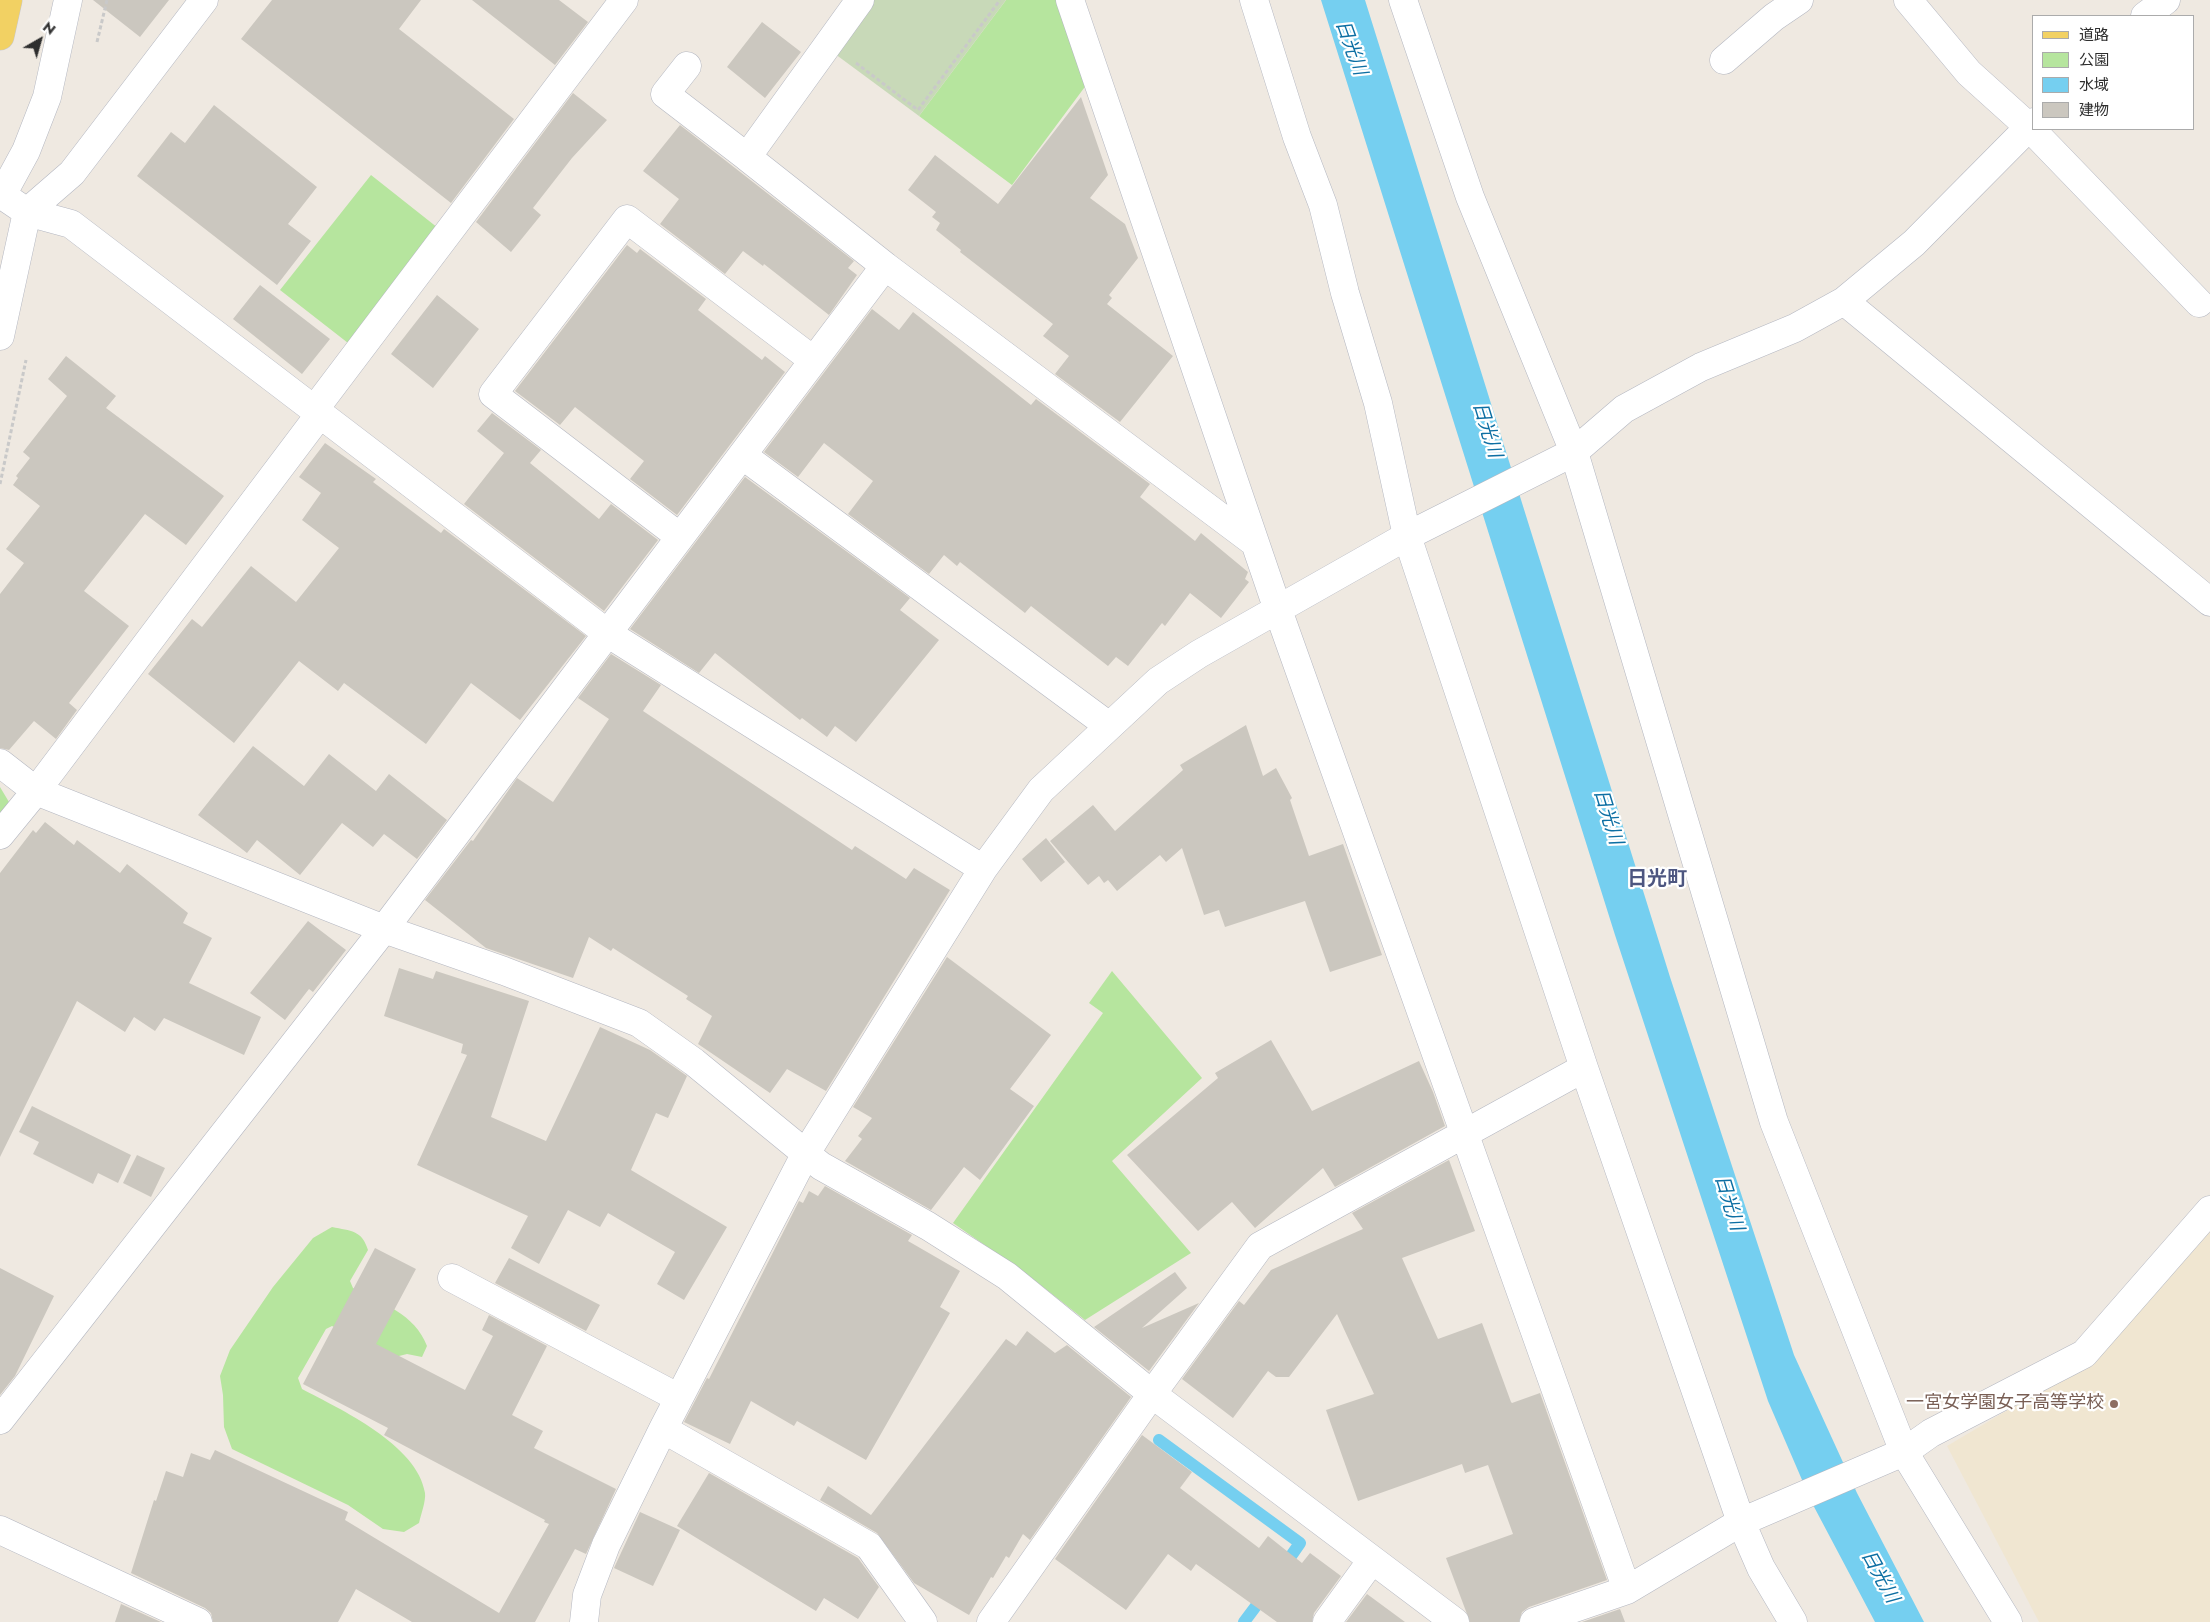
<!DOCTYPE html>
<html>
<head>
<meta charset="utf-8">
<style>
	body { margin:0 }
	#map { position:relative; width:2210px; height:1622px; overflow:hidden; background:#efe9e1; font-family:Jost,"Noto Sans JP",sans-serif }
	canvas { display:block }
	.legend { position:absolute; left:2032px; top:15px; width:162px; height:115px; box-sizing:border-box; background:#fff; border:1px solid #ababab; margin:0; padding:6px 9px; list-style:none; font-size:15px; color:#2e2e2e }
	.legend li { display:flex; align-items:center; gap:10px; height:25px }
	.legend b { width:25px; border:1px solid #ababab }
	.north { position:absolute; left:15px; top:15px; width:50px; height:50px; -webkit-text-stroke:4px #fff; paint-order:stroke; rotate:38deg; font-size:14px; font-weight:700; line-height:20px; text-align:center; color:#2e2e2e }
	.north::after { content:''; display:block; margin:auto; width:18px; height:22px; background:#2e2e2e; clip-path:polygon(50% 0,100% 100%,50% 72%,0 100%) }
</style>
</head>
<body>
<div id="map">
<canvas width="2210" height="1622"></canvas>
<ul class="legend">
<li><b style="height:6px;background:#f2d163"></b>道路</li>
<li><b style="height:14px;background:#b6e59e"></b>公園</li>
<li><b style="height:14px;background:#75cff0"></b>水域</li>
<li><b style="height:14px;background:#cbc7bf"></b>建物</li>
</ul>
<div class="north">N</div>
</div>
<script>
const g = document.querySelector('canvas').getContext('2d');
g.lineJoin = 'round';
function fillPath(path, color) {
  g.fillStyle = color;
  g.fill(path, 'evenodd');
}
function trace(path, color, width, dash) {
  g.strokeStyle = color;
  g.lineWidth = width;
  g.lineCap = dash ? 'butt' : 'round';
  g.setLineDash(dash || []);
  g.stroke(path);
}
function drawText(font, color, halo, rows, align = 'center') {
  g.font = font + ' Jost,"Noto Sans JP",sans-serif';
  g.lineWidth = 4.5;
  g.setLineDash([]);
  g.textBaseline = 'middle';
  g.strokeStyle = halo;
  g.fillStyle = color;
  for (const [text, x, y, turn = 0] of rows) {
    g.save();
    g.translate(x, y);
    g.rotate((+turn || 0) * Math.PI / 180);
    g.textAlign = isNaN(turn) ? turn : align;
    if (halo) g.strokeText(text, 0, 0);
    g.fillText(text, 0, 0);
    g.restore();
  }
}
fillPath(new Path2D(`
	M2210 1219V1622H2039L1947 1446 2089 1362Z`), '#f0e6d1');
fillPath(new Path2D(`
	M1006 0H1057L1087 84 1012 185 919 116Z
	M371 175 438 228 348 343 280 290Z
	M0 787 12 807 0 823Z
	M1112 971 1202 1078 1112 1161 1191 1253 1085 1320 1029 1276 953 1223 1103 1013 1089 1003Z
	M332 1227C351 1231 362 1230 368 1250L350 1281 353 1288C382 1303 415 1314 427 1346L422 1357 407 1354 395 1357 332 1326 326 1329 298 1378 302 1389C340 1409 418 1445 425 1493 426 1501 421 1514 419 1523L404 1532 383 1529 348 1505 232 1449 224 1427 223 1395 220 1376 230 1350 273 1287 313 1238Z`), '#b6e59e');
fillPath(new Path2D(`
	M868 0H1006L919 116 831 51Z`), '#c8d9b8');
fillPath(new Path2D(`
	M1321 0H1365L1670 977 1794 1355 1857 1493 1924 1622H1875L1812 1503 1768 1401 1615 935Z`), '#75cff0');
trace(new Path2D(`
	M1159 1440 1300 1543 1282 1569
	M1244 1622 1265 1594`), '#75cff0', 12);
fillPath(new Path2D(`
	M93 0H169L140 37Z
	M272 0H421L399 29 514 119 451 203 241 39Z
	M472 0H559L588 22 555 65Z
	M762 22 801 52 765 98 727 67Z
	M573 93 607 120 572 158 533 208 541 215 511 252 476 222Z
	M1081 97 1108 175 1090 198 1125 224 1138 258 1109 295 1112 298 1107 304 1173 356 1120 422 1055 374 1069 356 1043 336 1053 324 960 252 961 250 936 230 940 223 932 217 936 212 908 190 935 155 998 204Z
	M214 105 317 187 288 224 311 241 277 285 137 176 171 132 185 143Z
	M680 125 854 261 848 268 857 275 829 315 764 264 763 266 743 251 725 274 660 224 679 199 643 171Z
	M627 245 637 253 640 249 706 299 698 310 762 360 765 356 785 372 677 515 630 479 644 461 575 407 560 425 515 391Z
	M260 285 330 339 302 374 233 319Z
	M437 295 479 329 433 388 391 354Z
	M872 309 899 330 913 312 1031 405 1036 399 1150 484 1140 497 1195 541 1201 533 1248 572 1245 579 1249 582 1221 618 1190 593 1165 626 1162 623 1128 666 1116 657 1108 666 1031 606 1025 613 960 562 957 566 944 555 929 574 848 514 873 481 824 443 798 477 764 452Z
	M66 356 116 396 106 408 224 496 186 545 145 514 84 591 129 626 69 703 77 710 56 739 34 721 9 750 0 748V594L24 563 6 549 40 506 13 485 18 478 16 476 30 458 23 452 67 396 48 379Z
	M492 413 541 450 530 463 599 519 611 504 658 540 604 611 464 504 504 453 477 431Z
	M325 443 376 479 373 482 441 533 444 529 586 636 520 720 471 683 426 744 344 683 338 691 299 661 234 743 148 674 192 619 202 627 251 566 296 602 339 548 302 520 321 493 299 477Z
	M745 477 910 598 900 610 939 640 856 742 835 726 827 737 802 718 800 720 715 653 699 673 630 629Z
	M611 654 661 685 643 711 852 850 855 846 906 879 914 868 950 890 826 1091 787 1069 770 1093 698 1044 712 1016 686 999 688 996 613 948 611 951 589 937 573 978 486 948 425 900 471 840 473 841 517 778 553 802 609 719 578 698Z
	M1246 725 1263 776 1276 768 1292 798 1290 800 1309 856 1343 844 1382 955 1330 972 1305 901 1225 927 1219 910 1204 915 1182 848 1166 862 1160 855 1117 891 1108 880 1104 883 1099 876 1088 885 1050 841 1093 805 1115 831 1183 770 1180 765Z
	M253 746 304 786 329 754 376 791 389 774 447 820 417 859 384 834 373 847 342 823 300 875 257 840 247 853 198 815Z
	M45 822 74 845 77 840 120 873 127 864 188 913 183 923 212 938 189 983 261 1017 244 1055 164 1018 155 1031 134 1017 125 1032 77 1001 0 1157V873L33 830 36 833Z
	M1046 838 1065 862 1041 882 1022 859Z
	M308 921 346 950 313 992 309 989 285 1020 250 993Z
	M947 957 1051 1035 1010 1089 1034 1106 980 1180 964 1167 931 1210 845 1161 862 1139 858 1136 872 1118 853 1107Z
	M399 968 433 979 436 971 529 1001 491 1117 546 1141 600 1027 650 1050 687 1076 668 1118 656 1113 631 1170 727 1227 684 1300 657 1284 675 1252 608 1213 600 1227 568 1210 539 1264 511 1248 528 1216 417 1165 467 1055 461 1053 463 1044 384 1016Z
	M1271 1040 1312 1111 1419 1061 1433 1092 1445 1126 1335 1187 1323 1168 1255 1228 1232 1202 1198 1231 1127 1155 1218 1078 1215 1073Z
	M32 1106 131 1155 118 1183 98 1173 93 1184 33 1154 39 1142 19 1132Z
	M137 1155 165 1168 151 1197 123 1183Z
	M1449 1160 1475 1231 1402 1258 1438 1339 1482 1323 1511 1402 1512 1403 1540 1393 1607 1580 1529 1607 1522 1612 1519 1622H1470L1446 1558 1513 1534 1488 1465 1465 1473 1462 1464 1358 1501 1326 1410 1374 1394 1337 1314 1289 1377H1276L1268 1371 1233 1418 1182 1379 1239 1301 1244 1305 1271 1270 1363 1229 1352 1213Z
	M825 1186 912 1235 908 1241 960 1271 940 1307 950 1313 866 1460 797 1421 794 1426 751 1401 730 1444 684 1422 707 1378 709 1379 799 1201 803 1203 809 1191 818 1196Z
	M375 1248 416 1269 376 1344 465 1390 493 1336 482 1330 489 1315 547 1346 512 1415 543 1431 534 1448 616 1489 586 1554 575 1549 535 1622H412L356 1589 338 1622H213L211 1613 205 1608 131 1573 154 1500 156 1501 166 1471 183 1477 191 1453 210 1460 215 1450 348 1512 345 1520 499 1613 549 1524 544 1522 545 1520 384 1435 388 1428 303 1384Z
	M509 1258 600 1305 586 1331 495 1283Z
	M0 1268 54 1296 15 1376 0 1395Z
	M1175 1272 1187 1288 1142 1328 1199 1303 1149 1371 1094 1327Z
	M1027 1331 1055 1353 1067 1345 1131 1397 1030 1540 1023 1534 1009 1558 1006 1556 993 1578 991 1577 969 1615 914 1583 877 1533 820 1500 828 1486 871 1515 1006 1339 1016 1346Z
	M1142 1435 1192 1472 1180 1488 1259 1548 1268 1536 1302 1563 1310 1553 1341 1576 1314 1613 1312 1622H1277L1196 1564 1191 1571 1168 1554 1126 1610 1055 1559Z
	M709 1473 858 1558 879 1587 858 1619 824 1598 816 1611 677 1526Z
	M640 1512 680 1530 653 1586 614 1568Z
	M1367 1594 1405 1622H1346Z
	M121 1604 161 1622H115Z
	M1620 1609 1625 1622H1582Z`), '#cbc7bf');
const minor = new Path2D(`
	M1070 0 1278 610 1627 1590 1534 1622
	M1254 0 1297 137 1323 205 1345 293 1378 403 1407 536 1584 1068 1741 1522 1761 1568 1793 1622
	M1403 0 1470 197 1574 452 1774 1122 1904 1452 2008 1622
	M1908 0 1969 73 2029 127 2199 303
	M2145 16 2166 0
	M1724 60 1774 17 1799 0
	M687 66 665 94 747 157
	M27 212 71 224 607 633 983 869
	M27 212 72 173 204 0
	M885 266 1255 543
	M1844 301 2210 602
	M0 336 27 212 2 195 26 151 47 97 68 0
	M314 410 624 0
	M742 455 1109 726
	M680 537 493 394 627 219 813 360
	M0 763 36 791 384 929 504 971 639 1023 694 1062 821 1166 928 1226 1007 1276 1152 1394 1455 1622
	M0 835 36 791 320 414
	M452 1278 679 1398
	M0 1420 384 929 885 266 747 157 860 0
	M663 1429 869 1546 923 1622
	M0 1530 198 1622
	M1627 1590 1741 1522 1904 1452 1931 1433 2084 1354 2210 1210
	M584 1622 587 1595 606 1545 663 1429 806 1153 983 869 1041 790 1158 681 1199 654 1407 536 1574 452 1624 409 1701 367 1795 328 1844 301 1914 243 2034 122
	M991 1622 1152 1394 1260 1246 1584 1068
	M1327 1622 1372 1560`);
const major = new Path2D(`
	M0 36 8 0`);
trace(minor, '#b4b7c1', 29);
trace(major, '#c9c9c9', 29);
trace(new Path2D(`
	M97 42 107 0
	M856 63 918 110 1000 0
	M0 484 26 360`), '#c9c9c9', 3, [4, 2.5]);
trace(minor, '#fff', 28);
trace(major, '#f2d163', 28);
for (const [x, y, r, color] of [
	[2114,1404,5,"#8d6e63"]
]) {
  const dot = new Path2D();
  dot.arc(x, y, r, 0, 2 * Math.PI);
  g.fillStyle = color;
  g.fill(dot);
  trace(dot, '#fff', 2);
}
drawText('18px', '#785e54', '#fff', [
	["一宮女学園女子高等学校",2104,1404]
], 'right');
drawText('italic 19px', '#0d6fa3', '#fff', [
	["日光川",1350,48,70],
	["日光川",1486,430,73],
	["日光川",1607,817,73],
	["日光川",1728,1203,73],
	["日光川",1879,1577,61]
]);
drawText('bold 20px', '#4d5680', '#fff', [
	["日光町",1657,880]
]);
</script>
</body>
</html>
